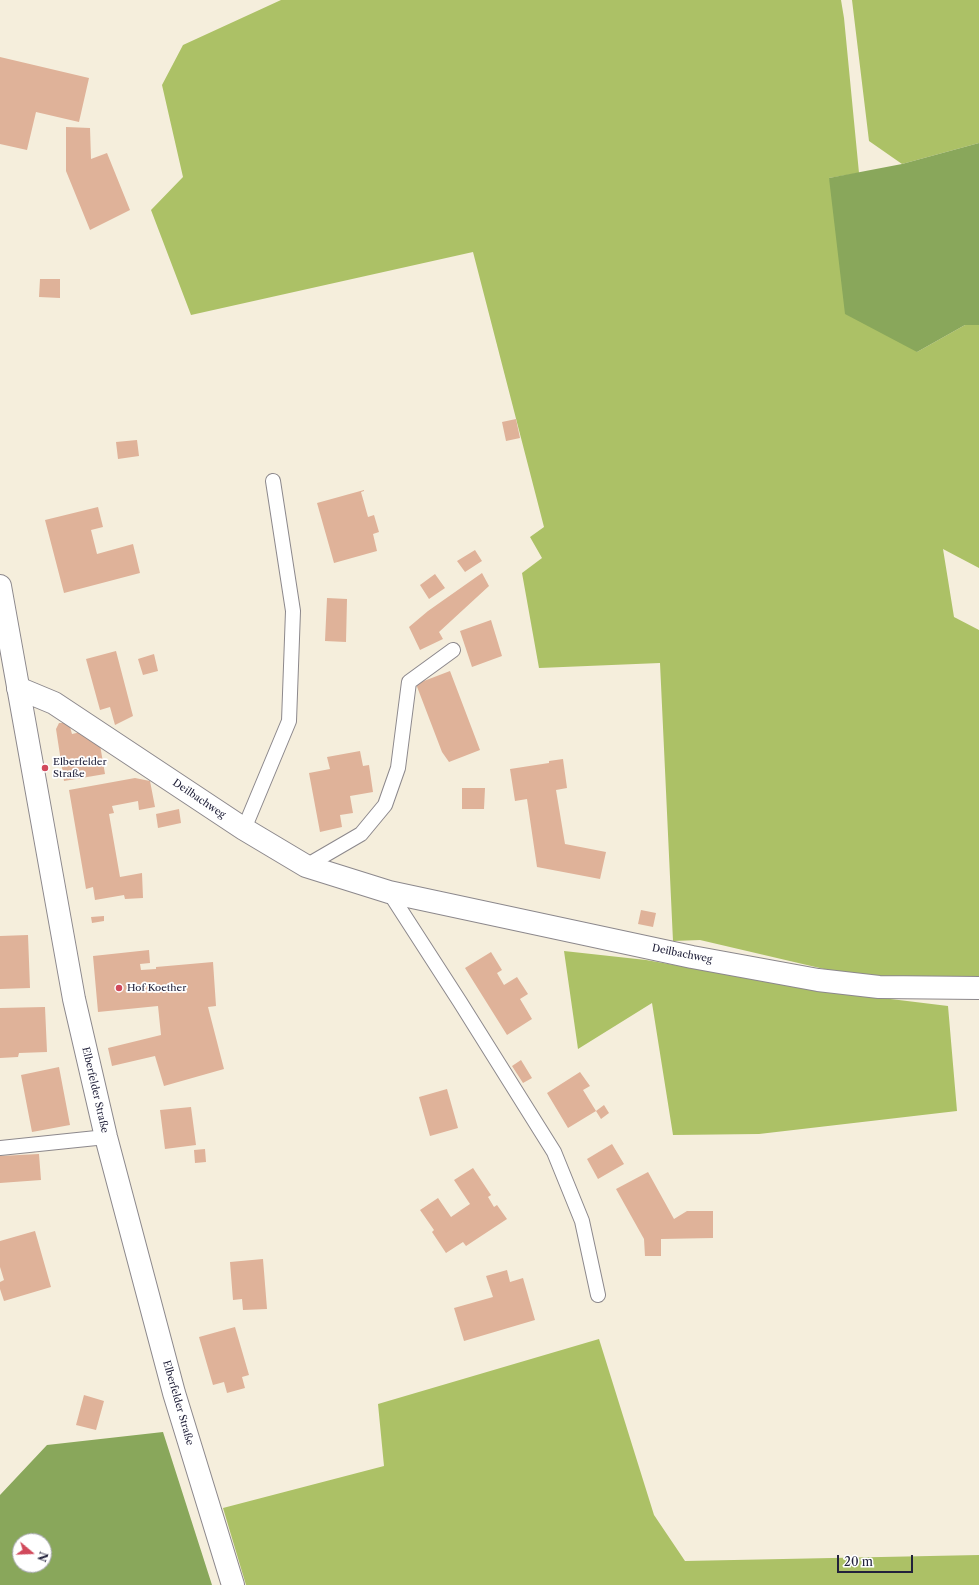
<!DOCTYPE html>
<html>
<head>
<meta charset="utf-8">
<style>
	body { margin:0 }
	#map { position:relative; width:979px; height:1585px; overflow:hidden; background:#f5eedc; font-family:"Libre Caslon Text",serif }
	canvas { display:block }
	.north { position:absolute; left:12px; top:1533px; width:40px; height:40px; box-sizing:border-box; background:#fff; border:1px solid #a7a7b1; border-radius:50%; rotate:109deg; font-size:11px; font-weight:700; line-height:16px; text-align:center; color:#22223b }
	.north::after { content:''; display:block; margin:auto; width:14px; height:18px; background:#d1495b; clip-path:polygon(50% 0,100% 100%,50% 72%,0 100%) }
	.scale { position:absolute; left:837px; top:1555px; width:76px; height:18px; box-sizing:border-box; border:2px solid #22223b; border-top:0; padding-left:5px; font-size:12px; line-height:14px; white-space:nowrap; color:#22223b; -webkit-text-stroke:3px #fff; paint-order:stroke }
</style>
</head>
<body>
<div id="map">
<canvas width="979" height="1585"></canvas>
<div class="north">N</div>
<div class="scale">20 m</div>
</div>
<script>
const g = document.querySelector('canvas').getContext('2d');
g.lineJoin = 'round';
function fillPath(path, color) {
  g.fillStyle = color;
  g.fill(path, 'evenodd');
}
function trace(path, color, width, dash) {
  g.strokeStyle = color;
  g.lineWidth = width;
  g.lineCap = dash ? 'butt' : 'round';
  g.setLineDash(dash || []);
  g.stroke(path);
}
function drawText(font, color, halo, rows, align = 'center') {
  g.font = font + ' "Libre Caslon Text",serif';
  g.lineWidth = 3.5;
  g.setLineDash([]);
  g.textBaseline = 'middle';
  g.strokeStyle = halo;
  g.fillStyle = color;
  for (const [text, x, y, turn = 0] of rows) {
    g.save();
    g.translate(x, y);
    g.rotate((+turn || 0) * Math.PI / 180);
    g.textAlign = isNaN(turn) ? turn : align;
    if (halo) g.strokeText(text, 0, 0);
    g.fillText(text, 0, 0);
    g.restore();
  }
}
fillPath(new Path2D(`
	M281 0H841L844 18 859 173 829 178 917 352 965 325H979V568L943 549 954 617 979 630V979L883 978 824 969 700 940 673 941 660 663 539 668 522 573 542 558 530 537 544 527 473 252 191 315 151 210 183 177 162 85 183 45Z
	M852 0H979V143L902 164 869 141Z
	M564 951 646 960 817 990 948 1006 957 1111 759 1134 673 1135 652 1003 578 1049Z
	M599 1339 654 1515 685 1561 979 1555V1585H246L223 1508 384 1466 378 1404Z`), '#acc166');
fillPath(new Path2D(`
	M979 143V325H965L917 352 845 314 829 178 902 164Z
	M163 1432 212 1585H0V1495L47 1445ZM20 1541H44V1565H20Z`), '#89a75b');
fillPath(new Path2D(`
	M0 57 89 78 79 122 36 112 27 150 0 144Z
	M66 127 90 128 91 159 107 153 130 210 90 230 66 171Z
	M40 279H60V298L39 297Z
	M516 419 520 438 506 441 502 422Z
	M137 440 139 456 118 459 116 442Z
	M364 490V491L361 492 368 517 374 515 379 532 373 534 377 551 334 563 317 503Z
	M98 507 103 527 91 530 97 554 133 544 140 573 64 593 45 520Z
	M475 550 482 561 465 572 457 561Z
	M482 573 489 586 439 632 443 639 420 650 409 627 428 611Z
	M435 574 445 588 429 599 420 585Z
	M327 598 347 599 346 642 325 641Z
	M491 620 502 656 472 667 460 631Z
	M116 651 133 716 115 725 110 707 100 710 86 659Z
	M154 654 158 671 143 675 138 659Z
	M450 671 480 750 449 762 442 752 416 684Z
	M59 723H66L70 727 72 734 81 732 100 745 105 774 64 781 56 729Z
	M360 751 363 766 369 765 373 792 350 796 353 813 340 815 342 827 320 832 309 773 330 769 327 757Z
	M563 759 567 788 556 790 565 844 606 852 600 879 537 867 527 799 515 801 510 769 549 763V761Z
	M135 778 150 781 155 807 139 810 138 801 112 806 114 813 109 814 120 877 142 873 143 898 125 899 124 895 95 900 93 887 86 889 69 790Z
	M462 788H485L484 809H462Z
	M179 809 181 823 158 828 156 814Z
	M641 910 656 913 653 927 638 924Z
	M104 916V921L92 923 91 917Z
	M28 935 30 988 0 989V936Z
	M149 950 150 963 140 964 141 970 156 969V967L213 962 216 1006 208 1007 224 1069 164 1086 155 1056 112 1066 108 1048 161 1035 158 1006 98 1012 93 956Z
	M491 952 502 970 497 973 504 985 517 977 528 994 520 999 532 1019 507 1035 465 968Z
	M45 1007 47 1052 19 1053 18 1057 0 1058V1008Z
	M521 1060 532 1078 523 1083 512 1066Z
	M59 1067 70 1125 32 1132 21 1075Z
	M580 1072 590 1086 583 1090 596 1111 568 1128 547 1093Z
	M447 1089 458 1128 430 1136 419 1097Z
	M604 1105 609 1113 601 1119 596 1111Z
	M191 1107 196 1145 165 1149 160 1110Z
	M612 1144 624 1164 598 1179 587 1159Z
	M205 1149 206 1162 195 1163 194 1150Z
	M39 1154 41 1180 0 1183V1156Z
	M473 1168 491 1195 488 1197 494 1207 497 1205 507 1219 466 1246 463 1242 446 1253 432 1232 434 1230 420 1210 438 1198 451 1217 470 1204 454 1180Z
	M648 1172 674 1219 687 1211H713V1238L661 1239V1256H645L644 1239 616 1189Z
	M35 1231 51 1287 4 1301 0 1289V1282L4 1280 0 1267V1241Z
	M263 1259 267 1309 243 1310 242 1299 233 1300 230 1262Z
	M507 1270 510 1282 523 1278 535 1320 464 1341 454 1308 493 1297 486 1276Z
	M235 1327 249 1375 242 1377 245 1388 227 1393 224 1382 213 1385 199 1337Z
	M84 1395 104 1401 96 1430 76 1425Z`), '#dfb299');
const lane = new Path2D(`
	M244 829 289 721 293 611 273 481
	M306 866 361 834 385 805 398 768 409 682 453 650
	M389 892 460 1002 554 1152 582 1221 598 1295
	M0 1148 106 1137`);
const street = new Path2D(`
	M18 688 54 703 244 829 306 866 389 892 692 957 818 980 879 987 979 988`);
const secondary = new Path2D(`
	M0 586 74 999 106 1137 174 1393 233 1585`);
trace(lane, '#8c888c', 16);
trace(street, '#8c888c', 24);
trace(secondary, '#8c888c', 24);
trace(lane, '#fff', 14);
trace(street, '#fff', 22);
trace(secondary, '#fff', 22);
for (const [x, y, r, color] of [
	[45,768,4,"#d1495b"],
	[119,988,4,"#d1495b"]
]) {
  const dot = new Path2D();
  dot.arc(x, y, r, 0, 2 * Math.PI);
  g.fillStyle = color;
  g.fill(dot);
  trace(dot, '#fff', 1.5);
}
drawText('10px', '#22223b', '#fff', [
	["Elberfelder",53,762],
	["Straße",53,774],
	["Hof Koether",127,988]
], 'left');
drawText('10px', '#22223b', '#fff', [
	["Deilbachweg",199,799,34],
	["Deilbachweg",682,954,11],
	["Elberfelder Straße",95,1090,77],
	["Elberfelder Straße",178,1403,74]
]);
</script>
</body>
</html>
